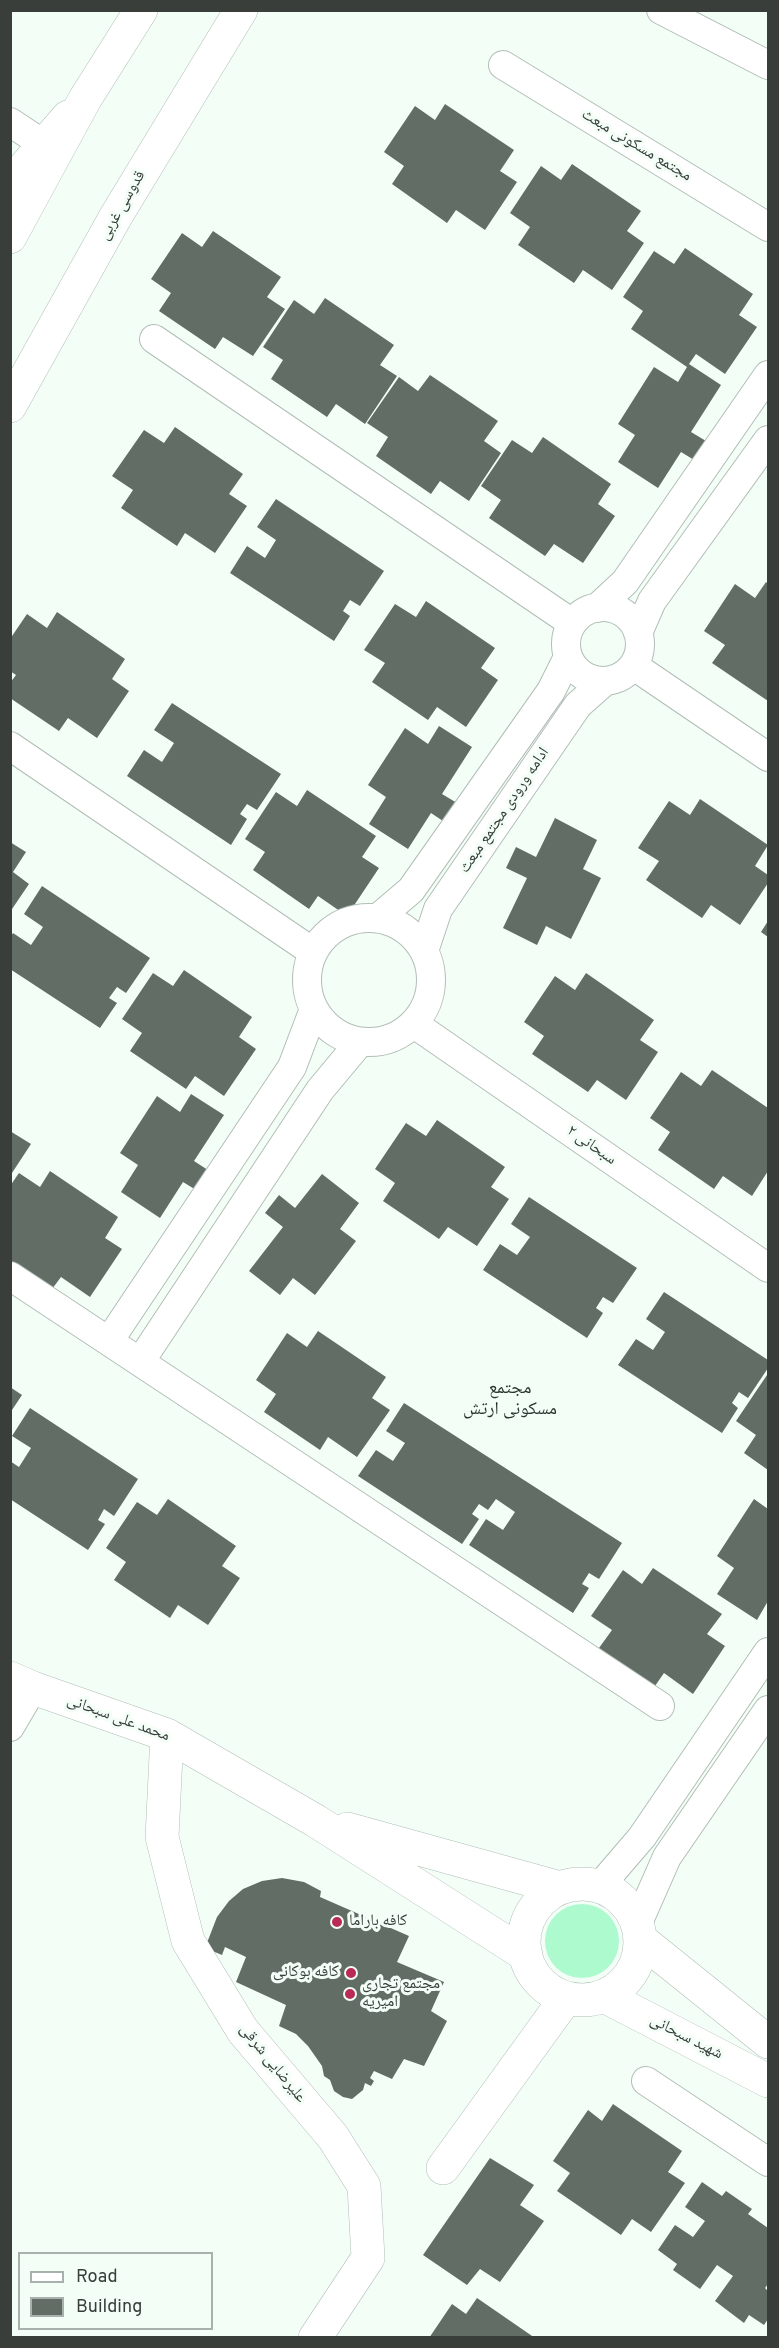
<!DOCTYPE html>
<html>
<head>
<meta charset="utf-8">
<style>
	body { margin:0 }
	#map { position:relative; width:779px; height:2348px; overflow:hidden; background:#f3fef7; font-family:Overpass,sans-serif }
	canvas { display:block }
	.frame { position:absolute; inset:0; border:12px solid #393e3b; pointer-events:none }
	.legend { position:absolute; left:18px; top:2252px; width:195px; height:78px; box-sizing:border-box; background:#f3fef7; border:2px solid #a9b1ac; margin:0; padding:8px 10px; list-style:none; font-size:18px; color:#393e3b }
	.legend li { display:flex; align-items:center; gap:12px; height:30px }
	.legend b { width:30px; border:2px solid #a9b1ac }
</style>
</head>
<body>
<div id="map">
<canvas width="779" height="2348"></canvas>
<div class="frame"></div>
<ul class="legend">
<li><b style="height:8px;background:#fff"></b>Road</li>
<li><b style="height:16px;background:#616d65"></b>Building</li>
</ul>
</div>
<script>
const g = document.querySelector('canvas').getContext('2d');
g.lineJoin = 'round';
function fillPath(path, color) {
  g.fillStyle = color;
  g.fill(path, 'evenodd');
}
function trace(path, color, width, dash) {
  g.strokeStyle = color;
  g.lineWidth = width;
  g.lineCap = dash ? 'butt' : 'round';
  g.setLineDash(dash || []);
  g.stroke(path);
}
function drawText(font, color, halo, rows, align = 'center') {
  g.font = font + ' Overpass,"Noto Naskh Arabic",sans-serif';
  g.lineWidth = 6;
  g.setLineDash([]);
  g.textBaseline = 'middle';
  g.strokeStyle = halo;
  g.fillStyle = color;
  for (const [text, x, y, turn = 0] of rows) {
    g.save();
    g.translate(x, y);
    g.rotate((+turn || 0) * Math.PI / 180);
    g.textAlign = isNaN(turn) ? turn : align;
    if (halo) g.strokeText(text, 0, 0);
    g.fillText(text, 0, 0);
    g.restore();
  }
}
fillPath(new Path2D(`
	M545 1941a37 37 0 1 1 74 0a37 37 0 1 1-74 0Z`), '#acfacd');
fillPath(new Path2D(`
	M445 104 514 150 500 171 517 182 485 230 456 210 447 223 392 184 404 166 384 152 415 106 435 120Z
	M572 164 641 211 627 231 644 243 612 290 583 270 574 283 518 245 530 227 510 213 541 166 561 180Z
	M213 231 281 277 267 297 285 309 253 356 223 337 215 349 159 311 171 293 151 279 182 233 202 247Z
	M685 248 753 294 739 315 757 327 725 374 696 354 689 364 721 385 691 432 711 444 699 463 681 452 658 488 618 462 635 435 618 424 654 367 678 382 687 367 631 329 643 311 623 297 654 251 674 264Z
	M325 298 394 345 380 365 397 376 365 424 336 404 327 417 271 379 283 360 263 347 294 300 314 314Z
	M430 375 498 421 484 441 501 453 469 501 440 481 431 494 376 456 388 437 367 423 399 377 418 391Z
	M175 427 243 474 229 494 247 506 215 553 185 533 177 546 121 508 133 490 112 476 144 430 164 443Z
	M543 437 611 484 598 504 615 516 583 563 554 544 545 556 489 518 501 500 481 486 512 440 532 453Z
	M276 499 384 571 360 606 350 600 343 611 350 616 334 641 230 573 247 546 265 558 276 540 257 527Z
	M766 582 768 584V701L712 663 725 645 704 631 735 584 755 598Z
	M426 601 495 648 481 668 498 680 466 727 437 707 428 720 372 682 385 663 364 650 395 604 416 617Z
	M57 612 125 659 112 679 129 691 97 738 68 718 59 731 10 698V683L16 675 10 671V639L27 614 47 628Z
	M172 703 281 774 257 810 247 804 240 814 247 819 231 845 127 776 144 750 162 762 174 743 154 730Z
	M439 726 472 747 442 794 462 806 449 825 431 813 408 849 369 824 386 797 368 785 405 728 428 744Z
	M307 790 376 836 362 857 379 868 347 916 318 896 309 909 253 870 265 852 245 839 276 792 297 806Z
	M700 799 768 845 755 866 768 875V883L740 925 711 905 702 918 646 880 659 861 638 848 669 801 690 815Z
	M555 818 597 840 583 869 601 878 571 939 546 926 537 945 503 928 527 878 506 868 516 847 536 857Z
	M10 842 26 852 13 872 29 884 10 912Z
	M42 886 150 958 126 993 117 987 109 998 117 1003 100 1028 10 969V938L13 933 31 945 43 927 24 914Z
	M768 921V937L761 932Z
	M184 970 252 1017 239 1037 256 1049 224 1096 195 1076 186 1089 130 1051 142 1033 122 1019 153 973 173 986Z
	M586 973 654 1020 640 1040 658 1052 626 1100 597 1080 588 1092 532 1054 544 1036 524 1022 555 976 575 990Z
	M712 1070 768 1108V1134L767 1137 768 1138V1171L752 1196 723 1176 714 1189 658 1150 670 1132 650 1118 681 1072 701 1086Z
	M191 1094 224 1115 194 1161 214 1174 201 1193 183 1182 160 1218 121 1192 138 1165 120 1153 157 1096 180 1112Z
	M437 1120 505 1167 491 1187 509 1199 477 1246 448 1227 439 1239 383 1201 395 1183 375 1169 406 1123 426 1136Z
	M10 1131 31 1144 10 1176Z
	M50 1171 118 1217 105 1238 122 1249 90 1297 61 1277 52 1289 10 1261V1186L19 1173 40 1187Z
	M322 1174 359 1203 340 1229 356 1241 315 1295 293 1278 280 1295 249 1271 283 1227 265 1213 279 1195 295 1208Z
	M529 1197 637 1268 613 1303 603 1297 596 1308 603 1313 587 1338 483 1270 500 1244 517 1255 530 1237 511 1224Z
	M664 1292 768 1360V1368L748 1398 739 1392 732 1403 738 1408 722 1433 618 1365 636 1339 653 1350 665 1332 646 1319Z
	M318 1331 386 1377 372 1398 390 1410 357 1457 328 1437 320 1450 264 1412 276 1394 256 1380 287 1333 307 1347Z
	M767 1375 768 1376V1470L744 1453 756 1435 736 1421Z
	M10 1387 22 1395 10 1413Z
	M404 1403 622 1543 599 1579 589 1573 582 1584 589 1588 573 1613 469 1545 486 1519 503 1530 515 1512 496 1499 488 1510 479 1504 472 1514 479 1519 462 1544 358 1476 376 1450 393 1461 405 1443 386 1431Z
	M30 1408 138 1479 114 1516 104 1509 98 1520 105 1524 88 1550 10 1499V1461L19 1467 31 1448 12 1436Z
	M168 1499 236 1546 222 1566 240 1578 208 1625 178 1605 170 1618 114 1580 126 1562 106 1548 137 1502 157 1515Z
	M754 1499 768 1509V1601L757 1620 717 1594 734 1568 717 1556Z
	M653 1568 722 1614 707 1634 725 1646 693 1694 664 1673 655 1686 599 1648 612 1630 591 1616 623 1570 642 1584Z
	M282 1878 304 1882 321 1891 320 1897 409 1936 397 1962 444 1982 431 2011 447 2021 424 2066 404 2059 392 2079 374 2071 370 2078 374 2081 371 2086 365 2083 363 2090 352 2099 343 2097 334 2091 330 2080 324 2076 322 2066 308 2046 296 2034 279 2026 286 2005 236 1982 246 1957 225 1947 222 1955 205 1948 217 1917 229 1901 243 1889 262 1881Z
	M613 2104 682 2151 668 2172 685 2183 651 2232 632 2219 621 2235 557 2191 570 2173 553 2161 588 2110 602 2121Z
	M490 2158 534 2185 520 2205 544 2221 500 2282 480 2269 467 2285 423 2255Z
	M702 2182 722 2196 726 2191 752 2209 748 2214 768 2228V2284L765 2288 768 2291V2319L764 2325 749 2315 744 2323 715 2301 733 2276 717 2265 700 2289 673 2270 677 2264 658 2250 675 2225 693 2237 705 2221 685 2207Z
	M477 2298 535 2338H429L452 2304 466 2314Z`), '#616d65');
const minor = new Path2D(`
	M661 10 768 65
	M503 65 768 227
	M10 122 43 144
	M154 339 572 623
	M566 644a37 37 0 1 1 74 0a37 37 0 1 1-74 0Z
	M597 608 625 582 768 375
	M638 633 652 601 768 440
	M634 666 768 757
	M10 746 313 952
	M378 918 411 890 551 691 568 657
	M307 980a62 62 0 1 1 124 0a62 62 0 1 1-124 0Z
	M424 951 438 909 578 705 604 682
	M414 1024 768 1268
	M10 1276 660 1706
	M109 1341 292 1067 314 1009
	M140 1362 320 1090 360 1042
	M10 1727 33 1688
	M600 1886 642 1837 768 1652
	M637 1925 667 1857 768 1710
	M646 2081 768 2162`);
const tertiary = new Path2D(`
	M10 184 68 117
	M10 1678 33 1688 167 1735 316 1821 526 1955
	M167 1735 162 1837 188 1941 243 2031 333 2137 364 2186 368 2258 315 2338
	M347 1829 560 1888
	M524 1942a58 58 0 1 1 116 0a58 58 0 1 1-116 0Z
	M640 1939 768 2042
	M604 1996 768 2081
	M443 2168 566 1998`);
const secondary = new Path2D(`
	M10 237 85 99 141 10
	M10 406 116 216 241 10`);
trace(minor, '#b1beb6', 30);
trace(tertiary, '#b1beb6', 34);
trace(secondary, '#b1beb6', 34);
trace(minor, '#fff', 28);
trace(tertiary, '#fff', 33);
trace(secondary, '#fff', 33);
for (const [x, y, r, color] of [
	[337,1922,6,"#b92a55"],
	[351,1973,6,"#b92a55"],
	[350,1994,6,"#b92a55"]
]) {
  const dot = new Path2D();
  dot.arc(x, y, r, 0, 2 * Math.PI);
  g.fillStyle = color;
  g.fill(dot);
  trace(dot, '#f3fef7', 2);
}
drawText('16px', '#393e3b', '#f3fef7', [
	["مجتمع مسکونی مبعث",636,146,31],
	["قدوسی غربی",123,206,-60],
	["ادامه ورودی مجتمع مبعث",505,811,-56],
	["سبحانی ۲",591,1146,35],
	["محمد علی سبحانی",118,1719,20],
	["شهید سبحانی",686,2038,27],
	["علیرضایی شرقی",272,2064,51]
]);
drawText('16px', '#393e3b', '#f3fef7', [
	["کافه باراما",349,1922],
	["کافه بوکانی",339,1973,"right"],
	["مجتمع تجاری",362,1985],
	["امیریه",362,2003]
], 'left');
drawText('18px', '#2b362f', '#f3fef7', [
	["مجتمع",510,1389],
	["مسکونی ارتش",510,1410]
]);
</script>
</body>
</html>
